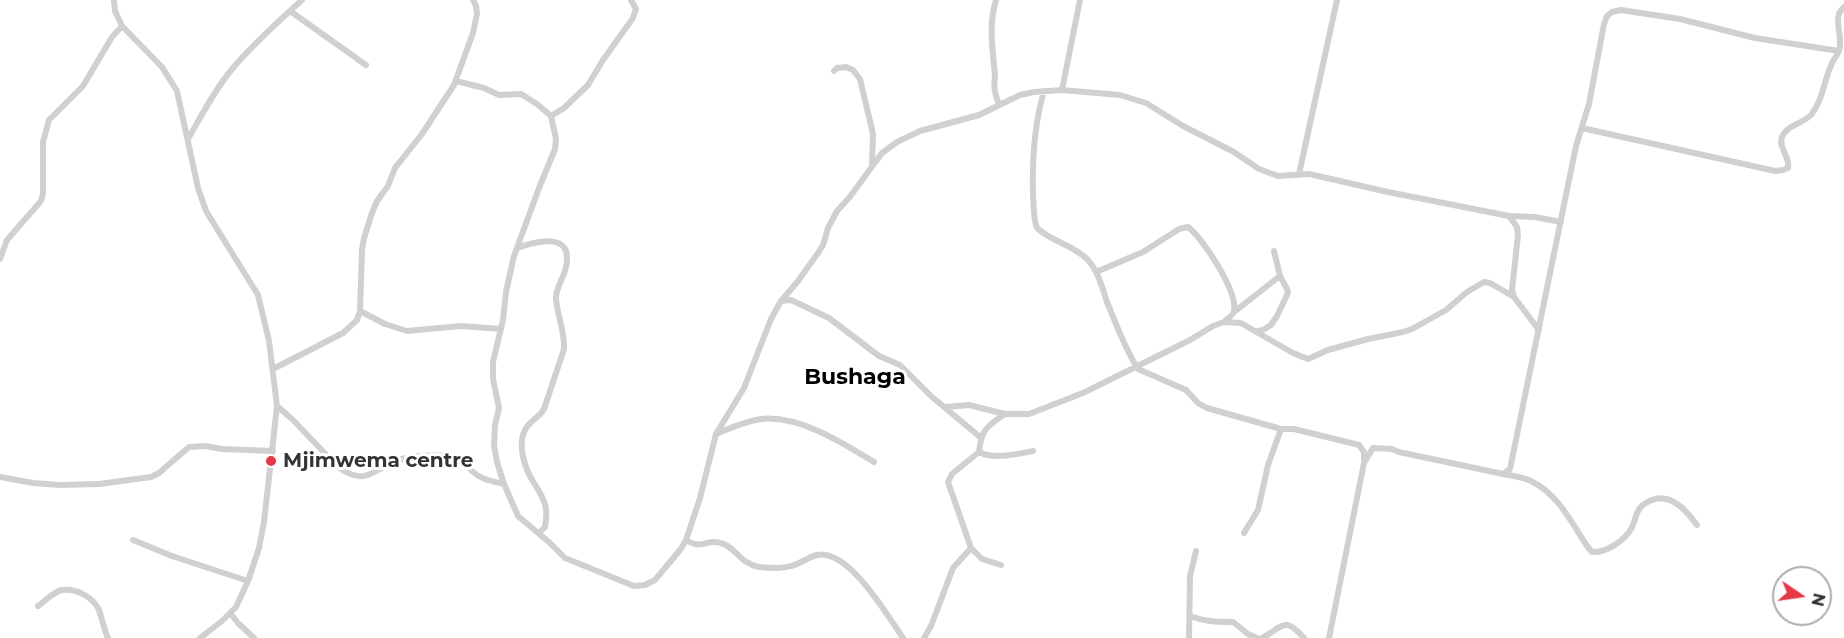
<!DOCTYPE html>
<html>
<head>
<meta charset="utf-8">
<style>
	body { margin:0 }
	#map { position:relative; width:1844px; height:638px; overflow:hidden; background:#fff; font-family:Montserrat,sans-serif }
	canvas { display:block }
	.north { position:absolute; left:1772px; top:566px; width:60px; height:60px; box-sizing:border-box; background:#fff; border:2px solid #adadad; border-radius:50%; rotate:103deg; font-size:16px; font-weight:700; line-height:24px; text-align:center; color:#333 }
	.north::after { content:''; display:block; margin:auto; width:21px; height:27px; background:#e63946; clip-path:polygon(50% 0,100% 100%,50% 72%,0 100%) }
</style>
</head>
<body>
<div id="map">
<canvas width="1844" height="638"></canvas>
<div class="north">N</div>
</div>
<script>
const g = document.querySelector('canvas').getContext('2d');
g.lineJoin = 'round';
function trace(path, color, width, dash) {
  g.strokeStyle = color;
  g.lineWidth = width;
  g.lineCap = dash ? 'butt' : 'round';
  g.setLineDash(dash || []);
  g.stroke(path);
}
function drawText(font, color, halo, rows, align = 'center') {
  g.font = font + ' Montserrat,sans-serif';
  g.lineWidth = 6;
  g.setLineDash([]);
  g.textBaseline = 'middle';
  g.strokeStyle = halo;
  g.fillStyle = color;
  for (const [text, x, y, turn = 0] of rows) {
    g.save();
    g.translate(x, y);
    g.rotate((+turn || 0) * Math.PI / 180);
    g.textAlign = isNaN(turn) ? turn : align;
    if (halo) g.strokeText(text, 0, 0);
    g.fillText(text, 0, 0);
    g.restore();
  }
}
trace(new Path2D(`
	M114 0 115 11 122 26 162 67 177 91 198 188 206 211 258 295 269 341 277 406 264 522 259 548 248 581 236 607 222 621 200 638
	M996 0C988 26 993 50 995 77 993 87 995 95 999 104
	M290 11 366 65
	M834 71 837 68 846 67 853 70 860 79 873 134 872 165
	M456 81 484 88 499 95 521 94 537 104 551 116 556 139 555 149 539 188 514 256 506 292 503 320 493 362V379L499 408 495 425 494 445 497 462 504 484
	M1062 90 1080 0
	M1044 91C1034 125 1032 160 1033 195 1034 206 1033 218 1037 228 1052 242 1074 245 1088 260 1098 271 1102 287 1107 302 1116 324 1125 349 1138 369L1186 390 1198 403 1207 408 1281 429
	M551 116 564 108 588 85 603 60 633 18 636 9 631 0
	M1582 128 1775 171 1783 170 1788 168C1790 156 1778 148 1782 137 1787 125 1802 124 1811 115 1823 100 1824 80 1832 63 1834 59 1837 56 1839 51 1844 36 1831 18 1844 7
	M188 139C202 115 215 89 233 68 253 44 278 22 302 0
	M1299 174 1337 0
	M1509 216 1517 227 1518 235 1512 290 1514 297 1539 330
	M517 248C536 241 574 231 566 267 564 278 556 287 556 298 557 315 565 332 564 349L544 409C539 418 529 421 525 430 517 446 525 469 534 483 539 491 545 499 546 509 547 515 546 521 545 527L539 533
	M0 259 7 240 41 201 43 194V142L49 120 83 86 112 37 122 26
	M1096 272 1143 252 1179 229 1188 227C1203 238 1238 292 1234 311 1233 316 1228 318 1225 321
	M781 301 791 300 829 318 879 356 900 365 931 396 980 437
	M360 311 385 324 407 331 461 326 501 329
	M1234 312 1280 276
	M1257 331 1263 330 1271 325 1277 316 1288 293 1287 289 1280 276 1274 251
	M273 369 343 333 357 320 360 311 362 250 364 238 372 213 377 201 388 186 395 168 422 134 454 85 473 33 477 14 476 6 473 0
	M277 406 293 420 337 466C369 491 376 463 406 458 423 454 441 456 458 456 464 461 467 466 472 471 481 480 492 481 504 484L518 516 550 543 565 558 634 586 645 585 655 580 680 550 686 540 700 498 716 434 744 388 771 319 781 301 798 281 818 253 823 245 828 228 837 211 849 198 882 153 897 142 920 131 979 115 1020 95 1034 92 1062 90 1120 95 1146 103 1183 126 1234 152 1259 169 1278 176 1309 174 1388 192 1509 216 1535 217 1561 222
	M945 407 969 405 1005 414H1029L1083 393 1190 340 1213 326 1224 322 1241 323 1293 353 1308 359 1328 350 1368 339 1403 332 1412 329 1446 310 1467 292 1484 282 1490 283 1514 297
	M716 434C730 428 746 421 761 419 799 415 843 443 874 462
	M979 452C994 460 1017 454 1033 451
	M1503 474C1512 476 1523 477 1531 481 1559 495 1571 522 1587 546L1592 552C1606 553 1624 541 1631 529 1635 523 1635 514 1640 508 1643 504 1647 502 1652 500 1671 493 1686 510 1697 525
	M0 477 33 483 60 485 99 484 151 477 159 473 189 447 205 446 222 449 273 451
	M1244 533 1258 510 1268 465 1281 429H1294L1359 445 1364 452V459
	M133 540 172 556 248 581
	M686 540C704 551 706 538 721 543 736 547 739 563 759 567 769 568 782 569 791 566 800 564 808 557 817 555 849 549 887 615 903 638
	M1001 565 982 559 971 548 948 482 952 474 979 452C981 430 987 426 1005 414
	M38 606C45 601 53 592 62 590 76 588 93 597 99 610 102 619 104 629 108 638
	M230 613 238 623 254 638
	M1190 616C1207 622 1216 622 1233 622L1248 634 1257 638
	M924 638 931 626 953 568 971 548
	M1189 638 1190 576 1196 551
	M1262 638C1284 626 1284 616 1304 638
	M1329 638 1364 463 1373 448 1392 449 1399 452 1503 474 1510 469 1576 146 1589 104 1604 24 1607 16 1612 12 1621 10 1680 19 1755 38 1839 51`), '#d0d0d0', 6);
for (const [x, y, r, color] of [
	[271,461,6,"#e63946"]
]) {
  const dot = new Path2D();
  dot.arc(x, y, r, 0, 2 * Math.PI);
  g.fillStyle = color;
  g.fill(dot);
  trace(dot, '#fff', 2);
}
drawText('bold 20px', '#333', '#fff', [
	["Mjimwema centre",283,461]
], 'left');
drawText('bold 22px', '#000', '#fff', [
	["Bushaga",855,378]
]);
</script>
</body>
</html>
